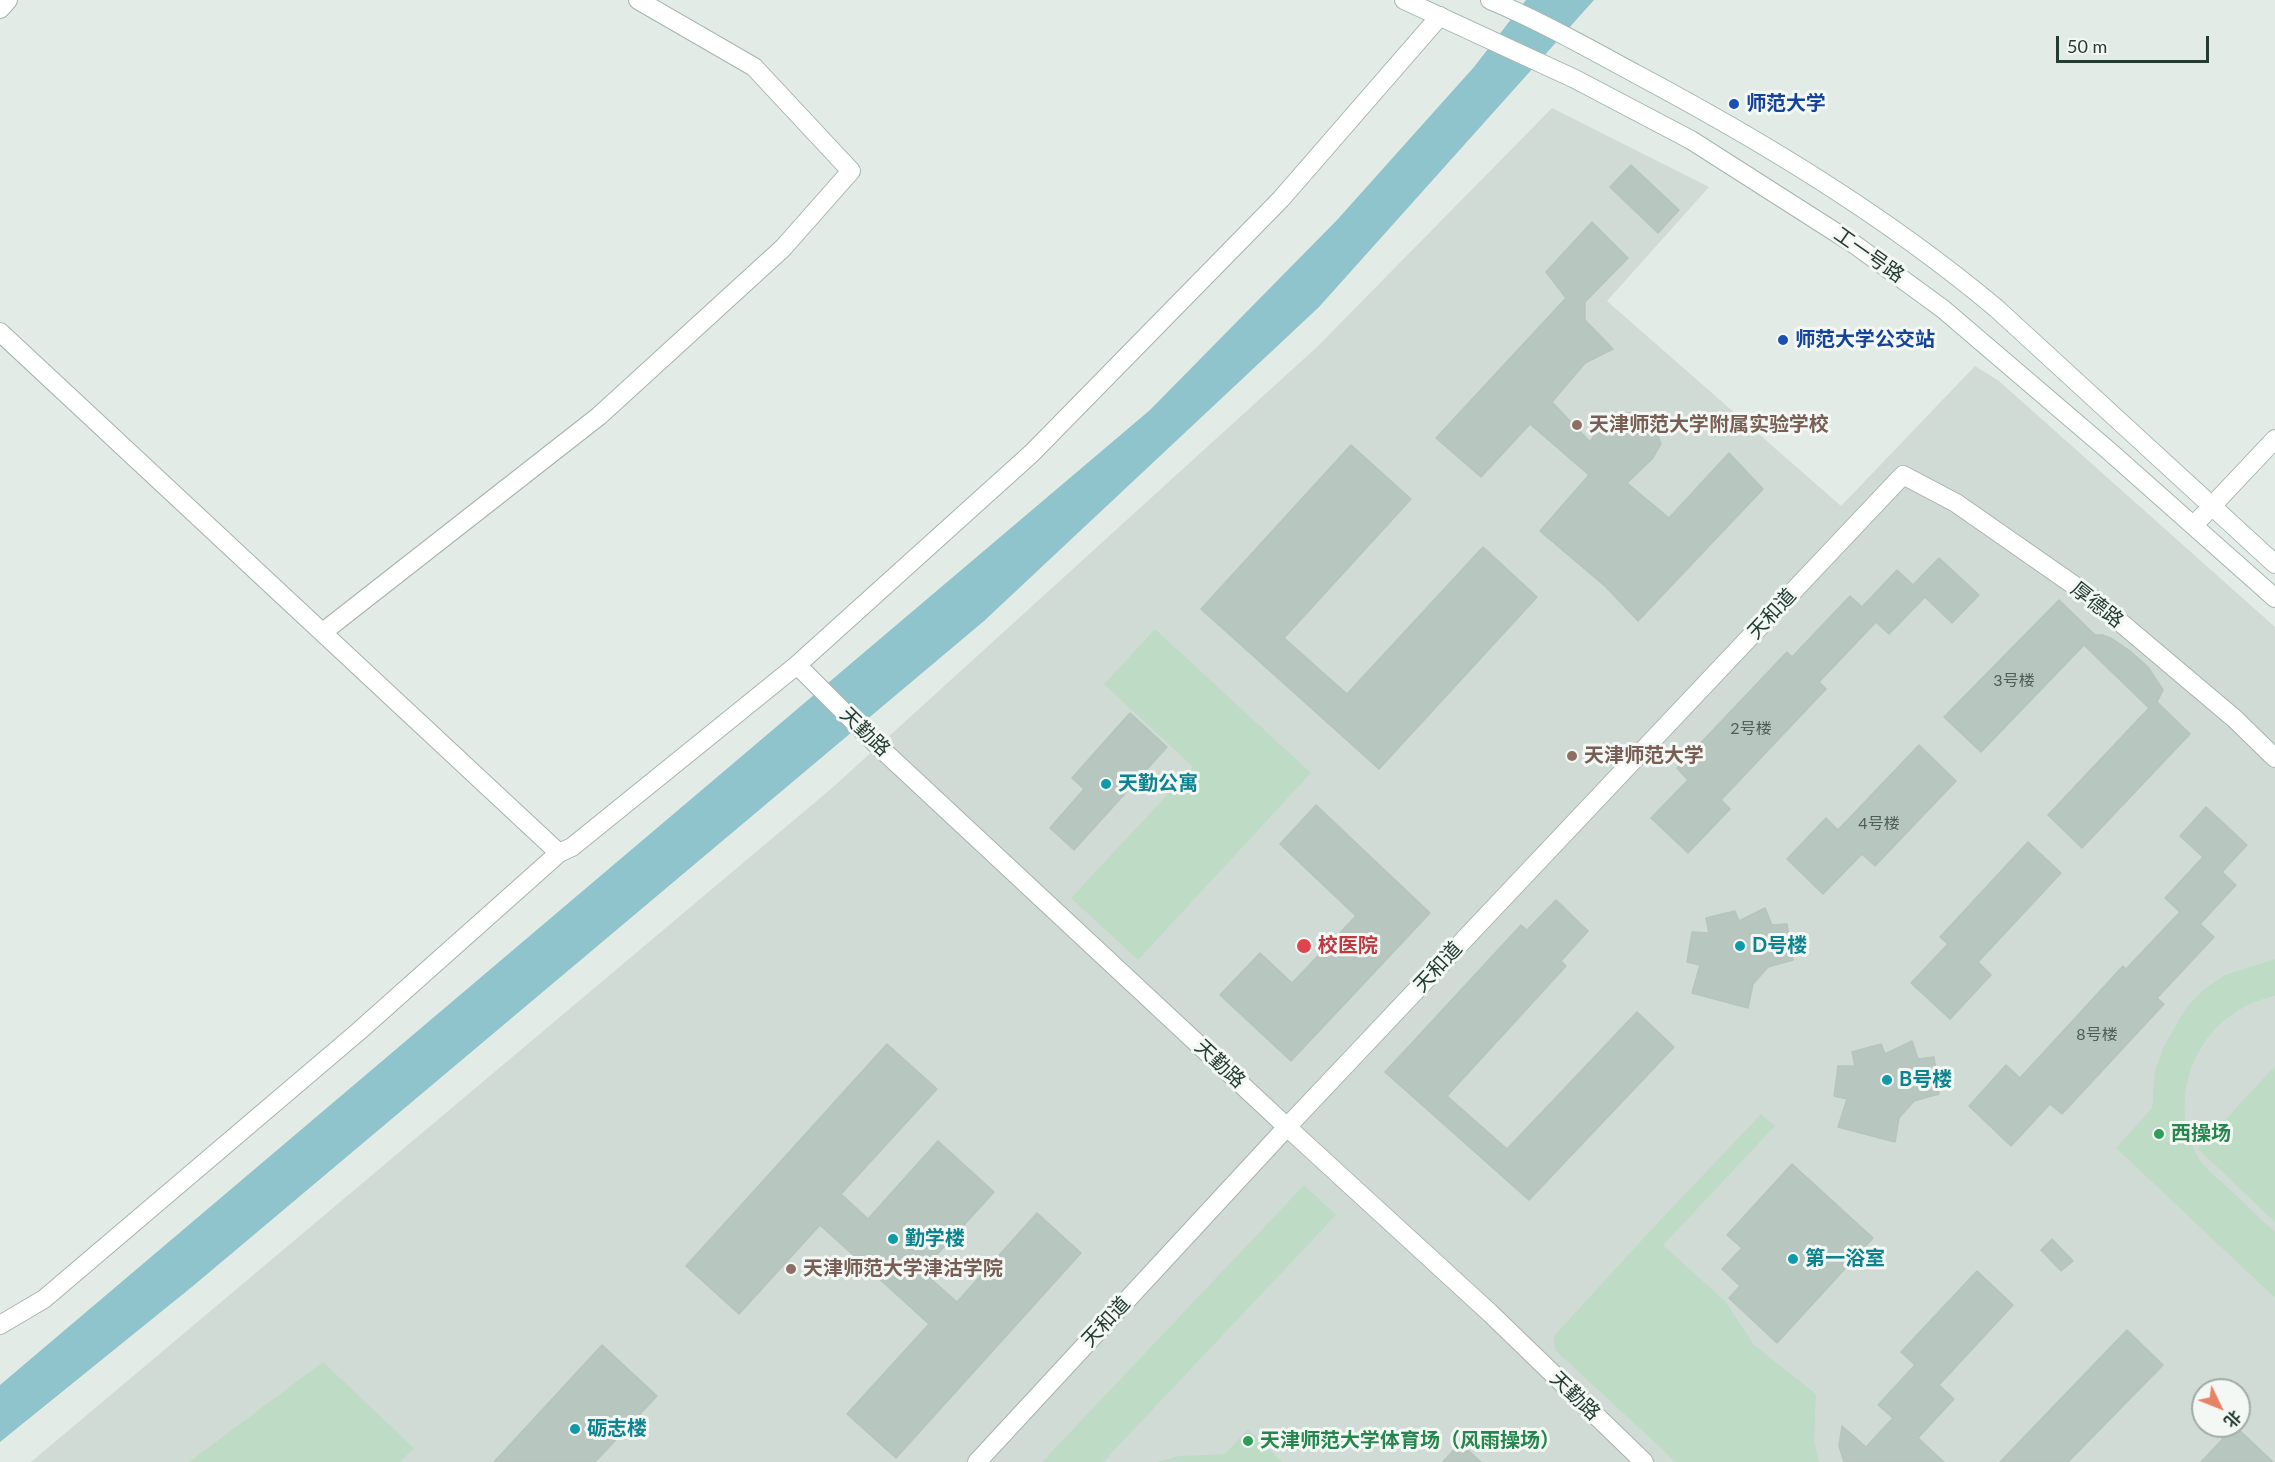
<!DOCTYPE html>
<html>
<head>
<meta charset="utf-8">
<style>
	body { margin:0 }
	#map { position:relative; width:2275px; height:1462px; overflow:hidden; background:#e3ebe7; font-family:Lato,"Noto Sans SC",sans-serif }
	canvas { display:block }
	.north { position:absolute; left:2191px; top:1378px; width:60px; height:60px; box-sizing:border-box; background:#f3f8f5; border:2px solid #a0aca8; border-radius:50%; rotate:133deg; font-size:16px; font-weight:700; line-height:24px; text-align:center; color:#243b34 }
	.north::after { content:''; display:block; margin:auto; width:21px; height:27px; background:#e68366; clip-path:polygon(50% 0,100% 100%,50% 72%,0 100%) }
	.scale { position:absolute; left:2056px; top:36px; width:153px; height:27px; box-sizing:border-box; border:3px solid #243b34; border-top:0; padding-left:8px; font-size:18px; line-height:21px; white-space:nowrap; color:#243b34; -webkit-text-stroke:4px #f3f8f5; paint-order:stroke }
</style>
</head>
<body>
<div id="map">
<canvas width="2275" height="1462"></canvas>
<div class="north">北</div>
<div class="scale">50 m</div>
</div>
<script>
const g = document.querySelector('canvas').getContext('2d');
g.lineJoin = 'round';
function fillPath(path, color) {
  g.fillStyle = color;
  g.fill(path, 'evenodd');
}
function trace(path, color, width, dash) {
  g.strokeStyle = color;
  g.lineWidth = width;
  g.lineCap = dash ? 'butt' : 'round';
  g.setLineDash(dash || []);
  g.stroke(path);
}
function drawText(font, color, halo, rows, align = 'center') {
  g.font = font + ' Lato,"Noto Sans SC",sans-serif';
  g.lineWidth = 6;
  g.setLineDash([]);
  g.textBaseline = 'middle';
  g.strokeStyle = halo;
  g.fillStyle = color;
  for (const [text, x, y, turn = 0] of rows) {
    g.save();
    g.translate(x, y);
    g.rotate((+turn || 0) * Math.PI / 180);
    g.textAlign = isNaN(turn) ? turn : align;
    if (halo) g.strokeText(text, 0, 0);
    g.fillText(text, 0, 0);
    g.restore();
  }
}
fillPath(new Path2D(`
	M1552 108 1709 187 1607 301 1841 506 1975 366 1999 381 2275 627V1462H31L832 788 1317 347ZM2203 1390H2239V1426H2203Z`), '#d1dbd6');
fillPath(new Path2D(`
	M1155 629 1311 773 1138 960 1071 898 1193 767 1104 684Z
	M2275 959V996C2203 1010 2163 1091 2197 1155 2203 1167 2215 1176 2225 1185 2242 1201 2258 1217 2275 1232V1298L2116 1148 2152 1108 2155 1071 2164 1046 2186 1008 2203 990 2225 975Z
	M2275 1066V1222L2198 1149Z
	M1761 1114 1775 1126 1663 1245 1726 1302 1754 1345 1816 1394 1814 1441 1819 1462H1676L1555 1350 1554 1336 1650 1231Z
	M1304 1185 1336 1215 1103 1462H1042Z
	M323 1362 414 1448 400 1462H189Z
	M1248 1429 1282 1462H1155L1180 1456 1225 1454Z`), '#bedbc5');
fillPath(new Path2D(`
	M1526 0H1594L1319 307 984 621 193 1286 0 1442V1385L1150 410 1337 220 1474 67Z`), '#8fc4cc');
const building = new Path2D(`
	M1631 165 1679 210 1658 233 1610 187Z
	M1592 222 1628 258 1585 302V320L1613 349 1585 363 1552 402 1590 442 1603 422 1615 414 1632 413 1644 418 1657 433 1661 444 1653 458 1627 483 1669 518 1729 453 1763 489 1638 621 1606 587 1540 531 1589 475 1530 424 1481 477 1436 438 1566 298 1546 272Z
	M1351 445 1411 499 1284 638 1347 694 1483 547 1537 597 1379 769 1201 609Z
	M1939 558 1979 595 1952 623 1925 597 1889 634 1876 622 1819 682 1826 689 1721 800 1730 809 1688 853 1651 818 1688 780 1677 768 1787 652 1792 657 1850 596 1862 607 1897 570 1913 585Z
	M2059 600 2095 635H2102L2111 638 2130 651 2148 667 2163 690 2157 702 2190 734 2082 848 2048 815 2149 708 2084 645 1981 752 1944 717Z
	M1130 713 1167 747 1074 850 1050 828 1084 789 1072 778Z
	M1919 745 1956 781 1875 866 1862 854 1823 894 1787 859 1826 818 1838 830Z
	M1316 805 1430 913 1291 1061 1220 995 1260 953 1292 983 1356 916 1280 844Z
	M2206 807 2247 845 2222 872 2236 885 2200 924 2214 937 2157 998 2164 1004 2062 1114 2050 1104 2011 1146 1969 1106 2006 1065 2020 1078 2123 966 2126 969 2180 912 2165 898 2203 857 2180 836Z
	M2028 842 2061 873 1978 962 1991 975 1950 1019 1911 983 1948 944 1940 937Z
	M1556 900 1588 931 1561 961 1566 966 1447 1096 1507 1149 1637 1012 1674 1047 1529 1200 1385 1072 1521 925 1527 930Z
	M1765 908 1772 925 1787 924 1793 960 1768 967 1753 984 1748 1008 1692 993 1700 965 1687 962 1692 932 1709 933 1706 918 1735 911 1739 921Z
	M1912 1041 1918 1059 1934 1057 1939 1094 1914 1101 1899 1118 1895 1142 1838 1127 1847 1099 1834 1096 1838 1066H1855L1852 1052 1881 1044 1885 1054Z
	M887 1044 937 1089 841 1194 868 1219 938 1141 994 1192 922 1271 957 1302 1037 1213 1081 1253 896 1458 847 1414 929 1324 820 1225 739 1314 686 1266Z
	M1792 1164 1873 1238 1777 1343 1729 1298 1740 1286 1722 1269 1742 1248 1727 1235Z
	M2052 1239 2073 1261 2061 1271 2041 1250Z
	M1977 1271 2013 1305 1939 1385 1954 1399 1918 1438 1944 1462H1844L1839 1446 1842 1426 1866 1447 1893 1418 1878 1405 1915 1365 1901 1352Z
	M2127 1330 2163 1365 2068 1462H2000Z
	M602 1345 657 1396 595 1462H494Z
	M2235 1426 2273 1462H2201Z
	M1460 1443 1481 1462H1443Z`);
fillPath(building, '#b8c6c0');
trace(building, '#b6c4be', 1.5);
const minor = new Path2D(`
	M0 9 8 0
	M0 332 559 853
	M2194 525 2275 439
	M323 632 599 416 783 248 851 171 754 67 638 0
	M797 665 876 744 1287 1127 1903 475 1956 503 2088 595 2235 719 2275 758
	M0 1325 44 1299 358 1032 559 853 572 847 797 665 1032 453 1281 199 1440 16`);
const tertiary = new Path2D(`
	M977 1462 1287 1127 1490 1313 1644 1462`);
const secondary = new Path2D(`
	M1404 0 1575 79 1691 140 1854 244 1943 309 2108 450 2275 598
	M1490 0C1540 21 1588 48 1636 74 1762 141 1886 216 1996 308L2275 564`);
trace(minor, '#a6b3ae', 20);
trace(tertiary, '#a6b3ae', 20);
trace(secondary, '#a2b6af', 20);
trace(minor, '#fff', 18);
trace(tertiary, '#fff', 18);
trace(secondary, '#fff', 18);
for (const [x, y, r, color] of [
	[1734,104,6,"#1a4fb4"],
	[1783,340,6,"#1a4fb4"],
	[1577,425,6,"#8d6e63"],
	[1572,756,6,"#8d6e63"],
	[1106,784,6,"#0f9aa8"],
	[1304,946,8,"#e0444e"],
	[1740,946,6,"#0f9aa8"],
	[1887,1080,6,"#0f9aa8"],
	[2159,1134,6,"#2e9e5b"],
	[893,1239,6,"#0f9aa8"],
	[1793,1259,6,"#0f9aa8"],
	[791,1269,6,"#8d6e63"],
	[575,1429,6,"#0f9aa8"],
	[1248,1441,6,"#2e9e5b"]
]) {
  const dot = new Path2D();
  dot.arc(x, y, r, 0, 2 * Math.PI);
  g.fillStyle = color;
  g.fill(dot);
  trace(dot, '#f3f8f5', 2);
}
drawText('16px', '#495e57', null, [
	["3号楼",2014,681],
	["2号楼",1751,729],
	["4号楼",1879,824],
	["8号楼",2097,1035]
]);
drawText('bold 20px', '#164399', '#f3f8f5', [
	["师范大学",1746,104],
	["师范大学公交站",1795,340]
], 'left');
drawText('20px', '#243b34', '#f3f8f5', [
	["工一号路",1869,255,35],
	["厚德路",2097,605,38],
	["天和道",1772,614,-47],
	["天勤路",865,732,44],
	["天和道",1438,967,-47],
	["天勤路",1220,1064,43],
	["天和道",1106,1322,-47],
	["天勤路",1575,1396,44]
]);
drawText('bold 20px', '#785e54', '#f3f8f5', [
	["天津师范大学附属实验学校",1589,425],
	["天津师范大学",1584,756],
	["天津师范大学津沽学院",803,1269]
], 'left');
drawText('bold 20px', '#0d838f', '#f3f8f5', [
	["天勤公寓",1118,784],
	["D号楼",1752,946],
	["B号楼",1899,1080],
	["勤学楼",905,1239],
	["第一浴室",1805,1259],
	["砺志楼",587,1429]
], 'left');
drawText('bold 20px', '#be3a42', '#f3f8f5', [
	["校医院",1318,946]
], 'left');
drawText('bold 20px', '#27864d', '#f3f8f5', [
	["西操场",2171,1134],
	["天津师范大学体育场（风雨操场）",1260,1441]
], 'left');
</script>
</body>
</html>
